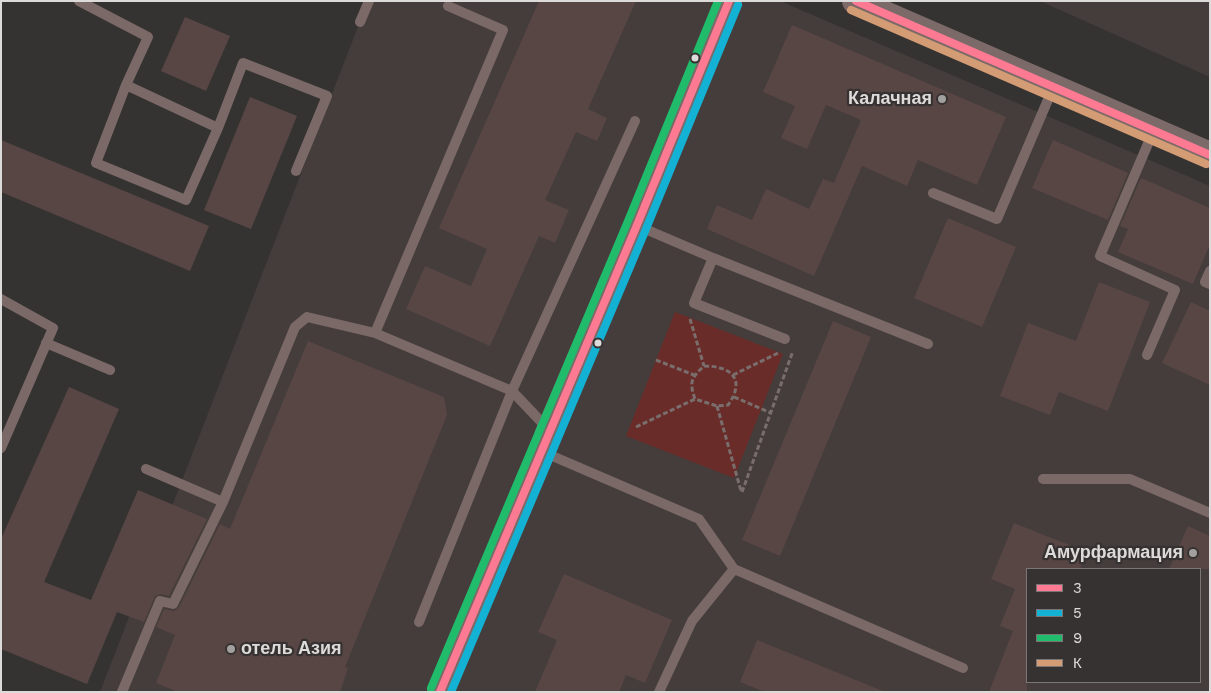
<!DOCTYPE html>
<html>
<head>
<meta charset="utf-8">
<style>
	body { margin:0 }
	#map { position:relative; width:1211px; height:693px; overflow:hidden; background:#353332; font-family:"Work Sans",sans-serif }
	canvas { display:block }
	.frame { position:absolute; inset:0; border:2px solid #dddbda; pointer-events:none }
	.legend { position:absolute; left:1026px; top:568px; width:175px; height:115px; box-sizing:border-box; background:#363231; border:1px solid #797675; margin:0; padding:6px 9px; list-style:none; font-size:15px; color:#dddbda }
	.legend li { display:flex; align-items:center; gap:10px; height:25px }
	.legend b { width:25px; border:1px solid #797675 }
</style>
</head>
<body>
<div id="map">
<canvas width="1211" height="693"></canvas>
<div class="frame"></div>
<ul class="legend">
<li><b style="height:6px;background:#fe7a93"></b>3</li>
<li><b style="height:6px;background:#13b2d5"></b>5</li>
<li><b style="height:6px;background:#20bc6c"></b>9</li>
<li><b style="height:6px;background:#d39c74"></b>К</li>
</ul>
</div>
<script>
const g = document.querySelector('canvas').getContext('2d');
g.lineJoin = 'round';
function fillPath(path, color) {
  g.fillStyle = color;
  g.fill(path, 'evenodd');
}
function trace(path, color, width, dash) {
  g.strokeStyle = color;
  g.lineWidth = width;
  g.lineCap = dash ? 'butt' : 'round';
  g.setLineDash(dash || []);
  g.stroke(path);
}
function drawText(font, color, halo, rows, align = 'center') {
  g.font = font + ' "Work Sans",sans-serif';
  g.lineWidth = 4.5;
  g.setLineDash([]);
  g.textBaseline = 'middle';
  g.strokeStyle = halo;
  g.fillStyle = color;
  for (const [text, x, y, turn = 0] of rows) {
    g.save();
    g.translate(x, y);
    g.rotate((+turn || 0) * Math.PI / 180);
    g.textAlign = isNaN(turn) ? turn : align;
    if (halo) g.strokeText(text, 0, 0);
    g.fillText(text, 0, 0);
    g.restore();
  }
}
fillPath(new Path2D(`
	M368 1H780L1210 186V692H100ZM1027 569H1200V682H1027Z
	M1040 1H1210V77Z`), '#453d3b');
fillPath(new Path2D(`
	M675 312 783 354 734 478 626 436Z`), '#692c29');
fillPath(new Path2D(`
	M539 1H636L588 109 607 118 597 141 576 132 545 200 569 210 555 243 539 236 490 346 406 309 425 266 471 286 487 249 439 228Z
	M185 17 230 36 206 91 161 71Z
	M792 25 1006 117 977 185 918 160 907 186 862 166 814 276 707 229 717 205 752 220 766 189 809 209 823 179 834 183 861 120 826 105 807 149 781 138 795 106 763 92Z
	M250 97 297 116 251 229 204 210Z
	M1 140 209 226 190 271 1 192Z
	M1053 140 1128 173 1108 220 1032 188Z
	M1141 178 1210 208V244L1193 284 1118 252 1128 229 1120 226Z
	M948 218 1016 247 982 327 914 298Z
	M1099 282 1150 302 1108 411 1059 392 1050 415 1000 396 1028 323 1076 341Z
	M1191 302 1210 311V385L1162 363Z
	M833 321 871 337 780 556 742 540Z
	M308 341 444 397 447 415 345 667 348 668 340 692H178L156 683 175 635 156 627 164 609 174 611 179 607 220 524 230 529Z
	M69 387 119 409 44 582 91 600 138 490 207 519 169 596 161 594 155 596 144 622 117 612 87 684 1 649V539Z
	M1014 523 1087 552 1080 569H1027V692H989L1013 631 1000 626 1015 589 991 579Z
	M1188 526 1210 536V569H1169Z
	M564 574 672 620 645 683 626 675 619 692H535L557 640 538 632Z
	M757 640 883 691V692H765L740 682Z`), '#584645');
trace(new Path2D(`
	M690 319 704 366
	M656 360 694 375
	M704 366C732 366 746 380 728 405L717 406 695 399C689 382 691 378 704 366Z
	M733 375 778 353
	M734 397 771 413
	M717 406 741 491
	M636 427 695 399
	M742 492 793 351`), '#7a6e6d', 3, [5, 2.5]);
trace(new Path2D(`
	M79 1 148 37 126 85 218 128
	M448 6 503 30 375 333 512 391 549 430
	M360 22 369 1
	M126 85 96 163 186 200 218 128 243 63 327 96 296 171
	M933 193 997 219 1053 88
	M638 226 713 258 928 344
	M713 258 694 303 785 339
	M1210 271 1205 282 1210 284
	M1 299 53 328 1 448
	M46 343 110 370
	M1147 355 1175 290 1100 256 1153 132
	M543 452 699 519 734 569 692 621 659 692
	M146 469 223 502
	M1043 479H1130L1210 513
	M734 569 963 668
	M419 622 512 391 635 121
	M122 692 160 601 173 604 223 502 295 327 307 317 375 333`), '#7a6967', 10);
trace(new Path2D(`
	M855 1 1210 155
	M440 692 542 452 549 431 637 225 729 1`), '#7c6a69', 26);
trace(new Path2D(`
	M856 1 1210 155
	M440 692 637 225 729 1`), '#fe7a93', 8);
trace(new Path2D(`
	M451 692 646 229 738 5`), '#13b2d5', 8);
trace(new Path2D(`
	M431 688 628 221 718 1`), '#20bc6c', 8);
trace(new Path2D(`
	M851 10 1206 164`), '#d39c74', 8);
for (const [x, y, r, color] of [
	[695,58,4.5,"#dddbda"],
	[942,99,5,"#a2a09f"],
	[598,343,4.5,"#dddbda"],
	[1193,553,5,"#a2a09f"],
	[231,649,5,"#a2a09f"]
]) {
  const dot = new Path2D();
  dot.arc(x, y, r, 0, 2 * Math.PI);
  g.fillStyle = color;
  g.fill(dot);
  trace(dot, '#363231', 2);
}
drawText('bold 18px', '#dddbda', '#363231', [
	["Калачная",932,99],
	["Амурфармация",1183,553],
	["отель Азия",241,649,"left"]
], 'right');
</script>
</body>
</html>
